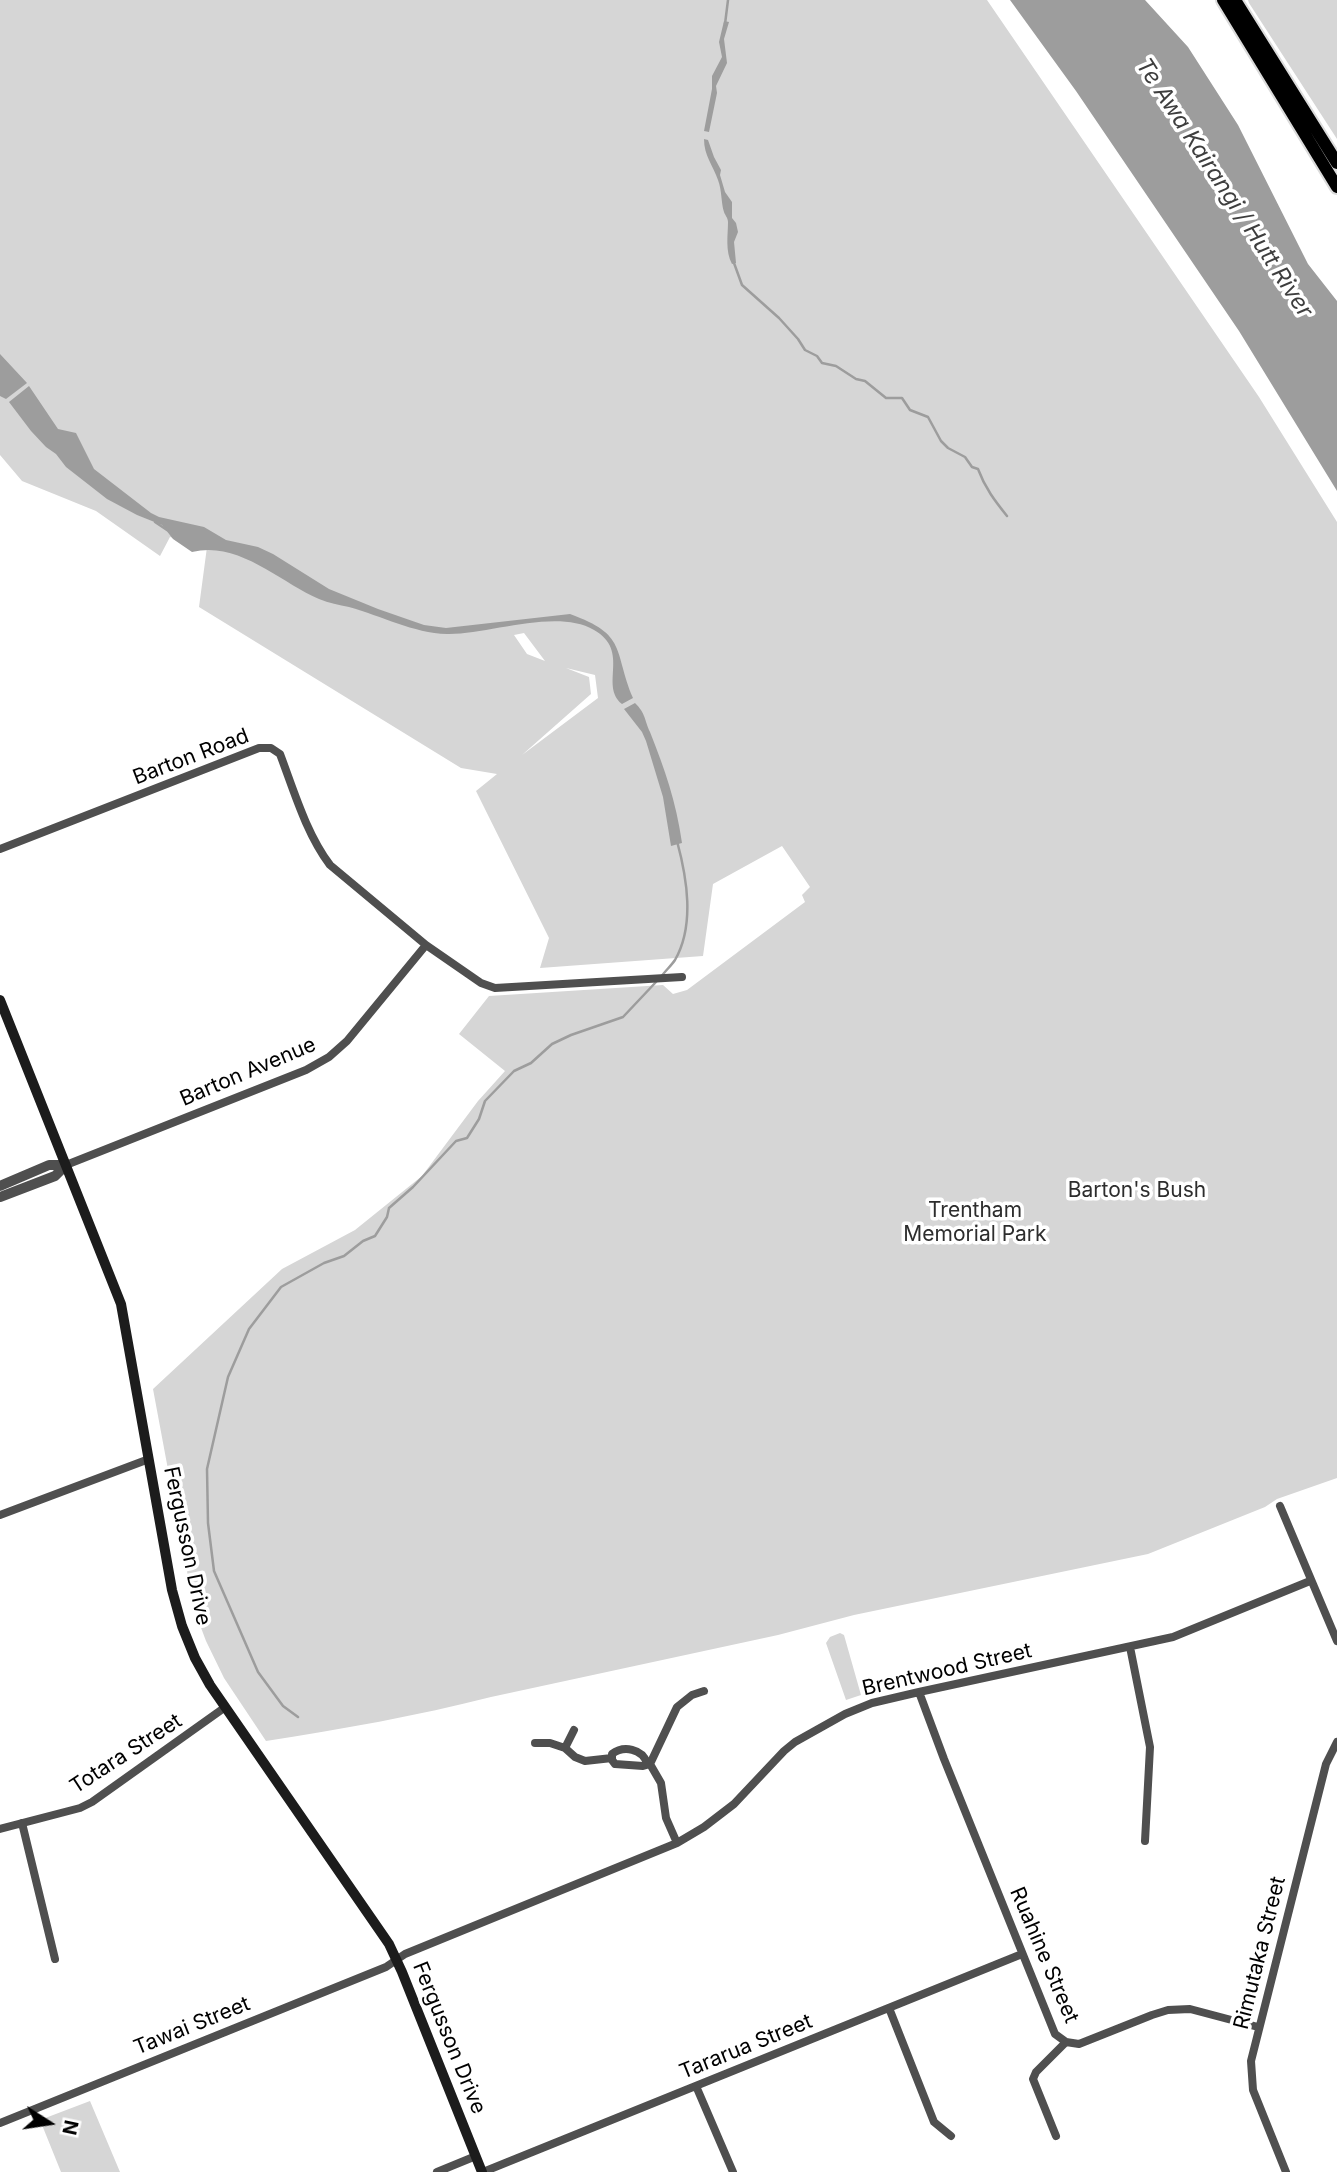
<!DOCTYPE html>
<html>
<head>
<meta charset="utf-8">
<style>
	body { margin:0 }
	#map { position:relative; width:1337px; height:2172px; overflow:hidden; background:#fff; font-family:Inter,sans-serif }
	canvas { display:block }
	.north { position:absolute; left:14px; top:2088px; width:70px; height:70px; -webkit-text-stroke:5px #fff; paint-order:stroke; rotate:102deg; font-size:19px; font-weight:700; line-height:28px; text-align:center; color:#000 }
	.north::after { content:''; display:block; margin:auto; width:24px; height:32px; background:#000; clip-path:polygon(50% 0,100% 100%,50% 72%,0 100%) }
</style>
</head>
<body>
<div id="map">
<canvas width="1337" height="2172"></canvas>
<div class="north">N</div>
</div>
<script>
const g = document.querySelector('canvas').getContext('2d');
g.lineJoin = 'round';
function fillPath(path, color) {
  g.fillStyle = color;
  g.fill(path, 'evenodd');
}
function trace(path, color, width, dash) {
  g.strokeStyle = color;
  g.lineWidth = width;
  g.lineCap = dash ? 'butt' : 'round';
  g.setLineDash(dash || []);
  g.stroke(path);
}
function drawText(font, color, halo, rows, align = 'center') {
  g.font = font + ' Inter,sans-serif';
  g.lineWidth = 7;
  g.setLineDash([]);
  g.textBaseline = 'middle';
  g.strokeStyle = halo;
  g.fillStyle = color;
  for (const [text, x, y, turn = 0] of rows) {
    g.save();
    g.translate(x, y);
    g.rotate((+turn || 0) * Math.PI / 180);
    g.textAlign = isNaN(turn) ? turn : align;
    if (halo) g.strokeText(text, 0, 0);
    g.fillText(text, 0, 0);
    g.restore();
  }
}
fillPath(new Path2D(`
	M0 0H987L1259 397 1337 522V1478L1277 1499 1265 1507 1148 1554 854 1615 778 1635 491 1697C417 1716 342 1729 266 1741L224 1678 206 1641 194 1609 153 1389 282 1269 355 1230 422 1176 478 1101 505 1071 459 1034 489 996 663 985 673 994 687 990 805 902 802 895 810 887 782 846 713 884 703 956 540 968 549 938 476 791 497 774 461 768 199 607 207 547 170 537 160 556 96 511 22 481 0 455ZM524 633 545 661 527 654 514 635ZM566 668 595 675 598 698 522 755 591 694 589 677Z
	M1248 0H1337V139L1249 3Z
	M840 1633 844 1635 861 1695 846 1700 826 1643 830 1637Z
	M90 2101 120 2172H61L40 2120Z`), '#d6d6d6');
fillPath(new Path2D(`
	M1010 0H1145L1188 47 1238 125 1308 264 1337 301V491L1239 331 1076 91Z
	M724 21 729 22 724 39 727 63 716 86 717 93 709 132 704 131 712 89V76L722 57 719 42Z
	M704 139 708 140 714 157 721 170 720 175 725 192 732 202V218L736 223 738 232 734 242 736 263 732 264C725 251 728 235 728 222 728 218 725 215 724 212 721 203 722 190 718 180 713 165 704 156 704 139Z
	M0 354 27 383 6 399 0 396Z
	M29 386 58 429 76 433 94 469 151 513 159 517 204 527 226 540 258 547 273 554 329 589 378 609 424 625 446 628 570 614C628 635 613 650 633 698L622 704C599 685 631 651 594 630 556 608 488 635 447 634 413 633 382 616 349 607 339 605 329 603 319 599 280 582 238 540 192 552L173 539 162 525 137 515 107 499 66 467 56 454 46 447 31 431 9 402Z
	M635 703C646 714 644 719 650 732 665 770 676 801 682 843L671 846 663 797 646 741 642 732 624 709Z`), '#9d9d9d');
trace(new Path2D(`
	M725 24 728 0
	M734 263 742 285 779 318 798 339 805 350 817 356 822 363 836 366 856 379 865 381 886 398H902L910 410 928 417 941 441 948 448 965 457 972 467 978 469C985 488 995 501 1007 516
	M155 522 167 530
	M661 977C665 971 671 966 675 960 695 925 687 878 677 841
	M298 1717 283 1706 258 1672 214 1571 208 1523 207 1469 228 1377 249 1329 281 1287 324 1263 344 1256 363 1241 375 1236 387 1217 389 1208 413 1187 456 1141 467 1138 479 1119 485 1101 514 1071 531 1063 552 1044 571 1035 623 1017 656 982`), '#9d9d9d', 2.5);
const trunk = new Path2D(`
	M1223 0 1337 187
	M1235 0 1337 163`);
trace(trunk, '#dbdbdb', 16);
trace(new Path2D(`
	M0 849 259 748H271L280 754C294 791 306 833 330 865L426 945
	M66 1165 306 1070 329 1057 347 1041 426 945 481 983 495 988 682 977
	M1280 1506 1337 1641
	M0 1515 149 1459
	M1130 1647 1150 1747 1145 1841
	M919 1692 944 1759 1055 2034 1066 2042 1079 2044 1152 2015 1168 2010 1190 2009 1258 2027
	M535 1743H550L565 1748 575 1757 585 1761 612 1758
	M565 1748 574 1730
	M647 1763C642 1749 624 1745 612 1754V1760L615 1764 643 1766 650 1764 661 1783 666 1818 677 1843
	M650 1764 677 1707 692 1695 704 1691
	M22 1823 55 1959
	M0 1829 80 1808 92 1802 224 1708
	M889 2008 934 2122 951 2136
	M696 2086 733 2172
	M0 2123 386 1967 405 1954 677 1843 704 1827 734 1804 784 1751 795 1742 845 1714 872 1703 919 1692 1173 1637 1310 1581
	M1056 2136 1033 2079 1036 2072 1066 2042
	M437 2172 476 2156
	M483 2172 1022 1954
	M1286 2172 1253 2090 1251 2061 1326 1764 1337 1742`), '#4f4f4f', 8);
trace(new Path2D(`
	M0 1186 49 1165H66
	M0 1197 55 1176 66 1165`), '#4f4f4f', 10);
trace(new Path2D(`
	M0 1000 121 1304 172 1590 182 1626 195 1658 210 1685 389 1944 402 1972 482 2172`), '#1c1c1c', 10);
trace(trunk, '#000', 12);
drawText('21px', '#000', '#fff', [
	["Barton Road",191,757,-21],
	["Barton Avenue",248,1072,-23],
	["Fergusson Drive",187,1546,78],
	["Brentwood Street",947,1670,-13],
	["Totara Street",126,1754,-33],
	["Rimutaka Street",1260,1953,-76],
	["Ruahine Street",1044,1955,67],
	["Tawai Street",192,2026,-22],
	["Fergusson Drive",449,2038,68],
	["Tararua Street",746,2047,-22]
]);
drawText('21px', '#2d2d2d', '#fff', [
	["Barton's Bush",1137,1191],
	["Trentham",975,1211],
	["Memorial Park",975,1235]
]);
drawText('italic 23px', '#3e3e3e', '#fff', [
	["Te Awa Kairangi / Hutt River",1224,188,57]
]);
</script>
</body>
</html>
